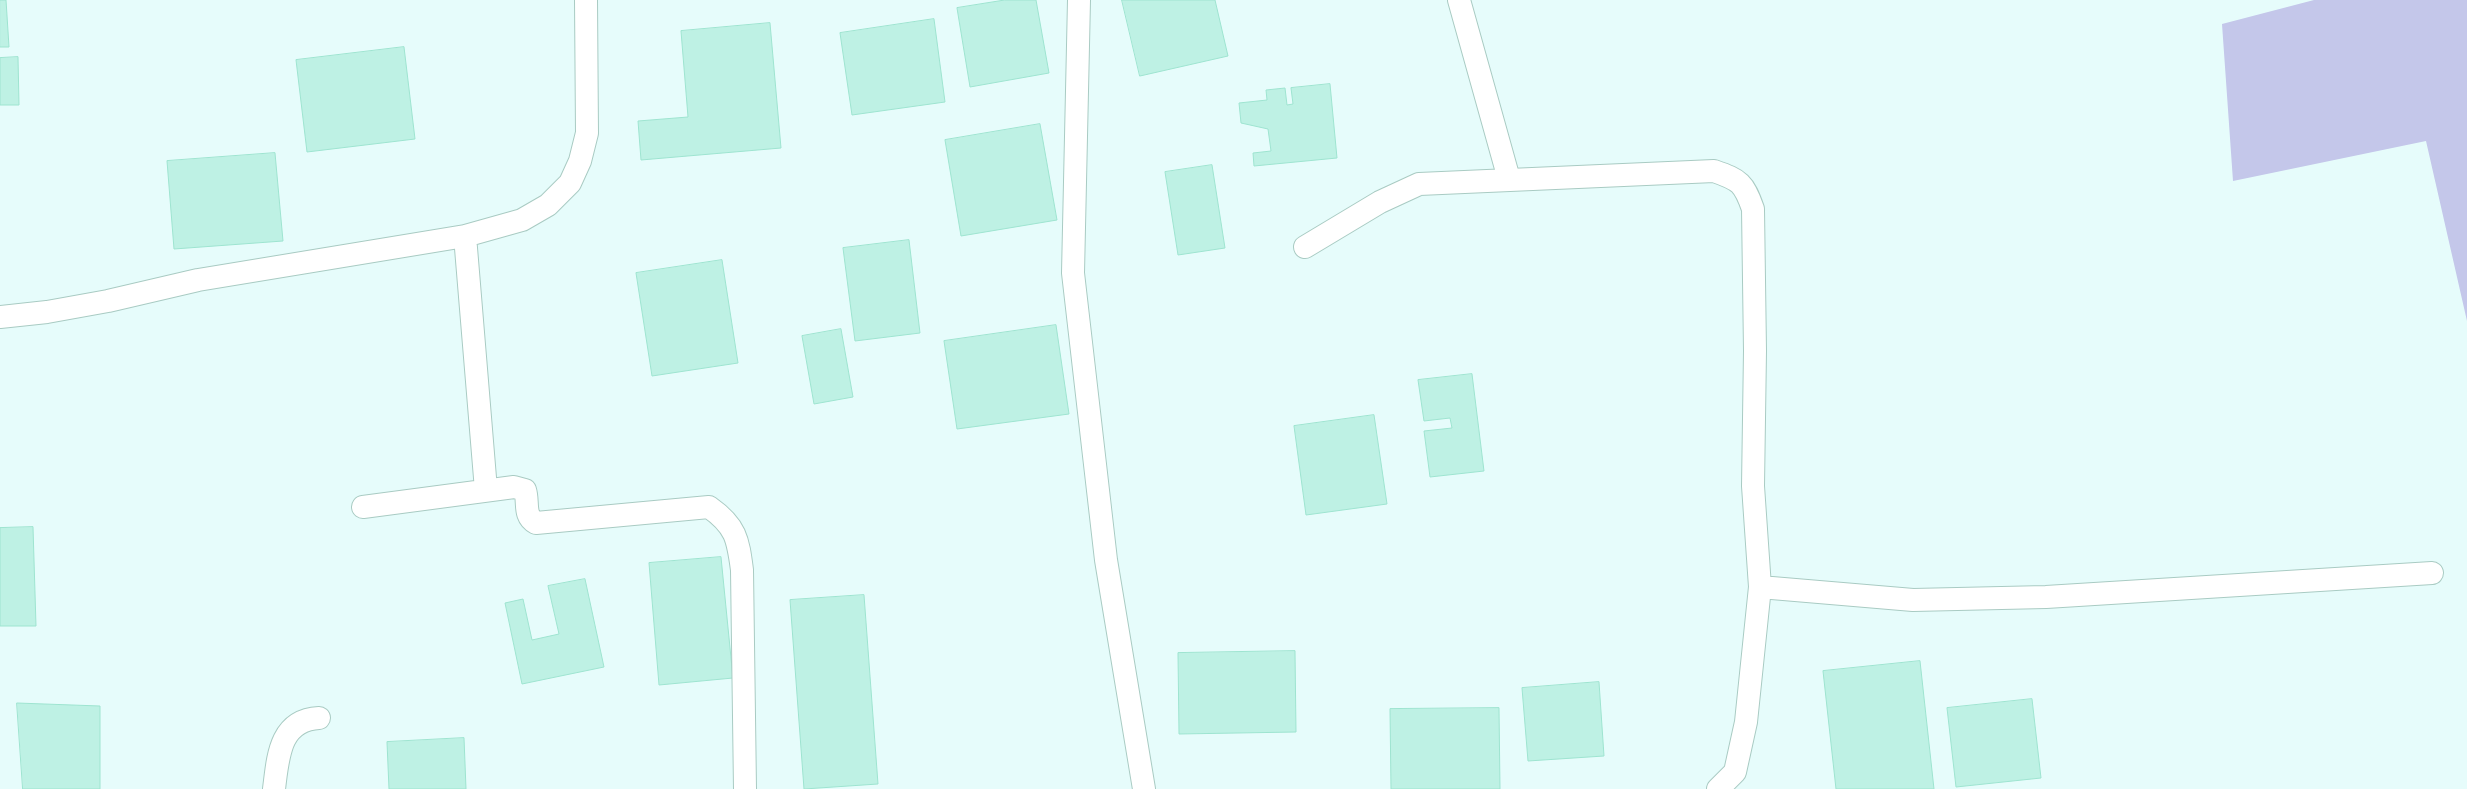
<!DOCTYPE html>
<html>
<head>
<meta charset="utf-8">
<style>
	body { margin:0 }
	canvas { display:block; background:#e6fcfb }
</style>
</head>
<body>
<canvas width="2467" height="789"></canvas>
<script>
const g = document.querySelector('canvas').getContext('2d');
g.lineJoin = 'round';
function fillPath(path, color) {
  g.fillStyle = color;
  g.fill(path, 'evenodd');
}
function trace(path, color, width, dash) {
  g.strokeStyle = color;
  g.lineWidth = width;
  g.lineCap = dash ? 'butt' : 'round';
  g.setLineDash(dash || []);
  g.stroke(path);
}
fillPath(new Path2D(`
	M2314 0H2467V321L2426 141 2233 181 2222 24Z`), '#c4c7ea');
const building = new Path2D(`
	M0 0H6L9 47H0Z
	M1005 0H1036L1049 73 970 87 957 8Z
	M1122 0H1215L1228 56 1140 76Z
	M934 19 945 102 852 115 840 33Z
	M770 23 781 148 641 160 638 121 688 117 681 31Z
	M404 47 415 139 307 152 296 60Z
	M18 57 19 105H0V58Z
	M1330 84 1337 158 1254 166 1253 153 1271 151 1268 129 1241 123 1239 103 1267 100 1266 90 1285 88 1287 105 1293 104 1291 88Z
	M1040 124 1057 220 961 236 945 140Z
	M275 153 283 241 174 249 167 161Z
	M1212 165 1225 248 1178 255 1165 172Z
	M909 240 920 333 855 341 843 248Z
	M722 260 738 363 652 376 636 273Z
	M1056 325 1069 414 957 429 944 341Z
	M841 329 853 397 814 404 802 336Z
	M1472 374 1484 471 1430 477 1424 431 1452 428 1450 418 1424 421 1418 380Z
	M1374 415 1387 504 1306 515 1294 426Z
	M33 527 36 626H0V528Z
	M721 557 733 678 659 685 649 563Z
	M585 579 604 667 522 684 505 603 523 599 532 640 559 634 548 586Z
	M864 595 878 784 804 789 790 600Z
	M1295 651 1296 732 1179 734 1178 653Z
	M1920 661 1934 789H1836L1823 671Z
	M1599 682 1604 756 1528 761 1522 688Z
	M2032 699 2041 778 1956 787 1947 708Z
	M17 703 100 706V789H23Z
	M1499 708 1500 789H1391L1390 709Z
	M464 738 466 789H389L387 742Z`);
fillPath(building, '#bef1e4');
trace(building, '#9ee4d0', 1);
const minor = new Path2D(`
	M1079 0 1073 273 1106 560 1144 789
	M1459 0 1509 179
	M465 236 486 490
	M1305 247 1380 202 1419 184 1714 171C1740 180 1744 183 1753 209L1755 351 1753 486 1760 587 1746 722 1735 772 1718 789
	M0 317 47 312 108 301 198 280 465 236 522 220 548 205 570 183 580 161 587 133 586 0
	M363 507 514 487 525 490C529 502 523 516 536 523L709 507C736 526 738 539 742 570L745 789
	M1760 587 1913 600 2046 597 2432 573
	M274 789C278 758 279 720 319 718`);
trace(minor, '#a9cbc3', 24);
trace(minor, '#fff', 22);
</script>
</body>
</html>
